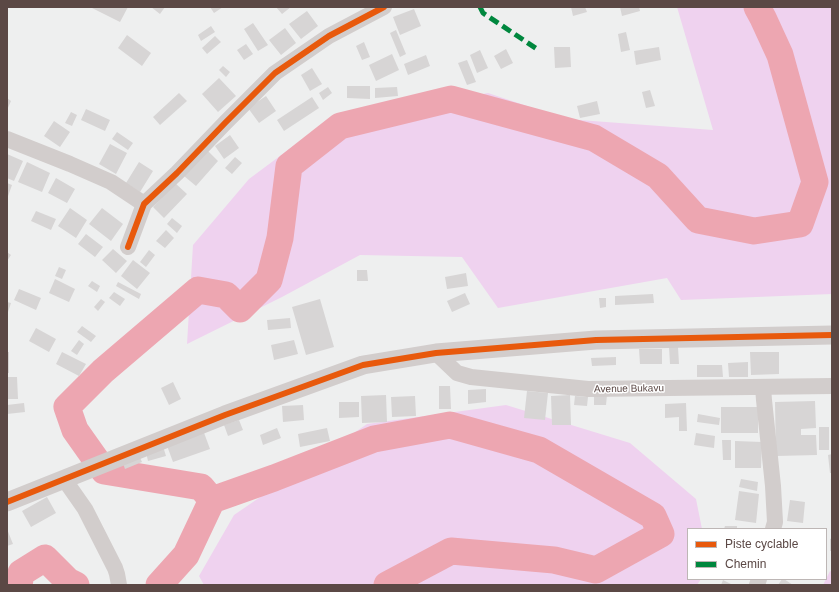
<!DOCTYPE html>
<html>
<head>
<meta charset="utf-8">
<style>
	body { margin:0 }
	#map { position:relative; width:839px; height:592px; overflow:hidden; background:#eeefef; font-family:Helvetica,sans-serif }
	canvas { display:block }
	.frame { position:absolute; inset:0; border:8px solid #5b4845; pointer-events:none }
	.legend { position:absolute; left:687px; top:528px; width:140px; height:52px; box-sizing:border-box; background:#fff; border:1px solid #bdb6b5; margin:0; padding:5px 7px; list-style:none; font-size:12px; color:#5b4845 }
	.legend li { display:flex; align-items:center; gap:8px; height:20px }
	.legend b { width:20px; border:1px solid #bdb6b5 }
</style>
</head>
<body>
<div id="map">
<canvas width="839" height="592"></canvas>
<div class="frame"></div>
<ul class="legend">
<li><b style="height:5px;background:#e8590c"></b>Piste cyclable</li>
<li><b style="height:5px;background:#00873e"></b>Chemin</li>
</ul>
</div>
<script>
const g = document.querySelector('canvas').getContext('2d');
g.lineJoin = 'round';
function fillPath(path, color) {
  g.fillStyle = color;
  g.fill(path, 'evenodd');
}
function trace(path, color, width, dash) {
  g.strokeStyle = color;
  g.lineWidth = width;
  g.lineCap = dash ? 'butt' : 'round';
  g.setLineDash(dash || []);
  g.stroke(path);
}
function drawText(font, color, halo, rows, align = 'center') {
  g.font = font + ' Helvetica,sans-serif';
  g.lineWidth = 3;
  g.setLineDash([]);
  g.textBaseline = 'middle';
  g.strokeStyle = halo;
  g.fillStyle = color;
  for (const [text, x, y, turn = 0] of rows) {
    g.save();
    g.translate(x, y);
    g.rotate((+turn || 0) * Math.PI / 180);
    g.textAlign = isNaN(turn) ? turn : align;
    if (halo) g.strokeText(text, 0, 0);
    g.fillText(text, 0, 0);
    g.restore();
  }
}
fillPath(new Path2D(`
	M677 7H832V294L681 300 667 278 498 308 462 257 360 255 282 297 187 344 193 245 249 179 323 124 488 93 566 119 713 130Z
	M506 405 630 443 696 499 702 529H688V579H701L697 585H204L199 576 234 515 367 424Z
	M830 571 832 572V585H823Z`), '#efd2ef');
trace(new Path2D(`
	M212 500 274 478 374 439 450 425 539 450 653 516 661 534 596 570 554 560 451 551 387 585
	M19 585 21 573 45 558 68 581 76 585
	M159 585 186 555 212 500 201 487 104 471 75 430 67 407 103 371 198 290 226 295 240 309 269 280 280 238 289 166 340 126 451 99 594 138 658 176 698 220 754 231 800 224 815 182 780 55 763 18 757 7`), '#eda6b1', 27);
fillPath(new Path2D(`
	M90 7H128L120 22Z
	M151 7H165L160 14Z
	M210 7H223L214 13Z
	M276 7H291L282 14Z
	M571 7H585L587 12 573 16Z
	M620 7H639L640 11 622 16Z
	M414 9 421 26 400 35 393 17Z
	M307 11 318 26 301 39 289 24Z
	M253 23 268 45 258 51 244 29Z
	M211 26 215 32 201 41 198 35Z
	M285 28 296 43 281 55 269 40Z
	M396 30 406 54 400 57 390 33Z
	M626 32 630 50 621 52 618 34Z
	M127 35 151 53 142 66 118 48Z
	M215 36 221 42 207 54 202 48Z
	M364 42 370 57 362 60 356 46Z
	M246 44 253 54 244 60 237 50Z
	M554 47H570L571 67 555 68Z
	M659 47 661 60 636 65 634 51Z
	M506 49 513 63 501 69 494 56Z
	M480 50 488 68 477 73 470 55Z
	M392 54 399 70 376 81 369 65Z
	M426 55 430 66 408 75 404 64Z
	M467 60 476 82 467 85 458 63Z
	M223 66 230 72 226 77 219 70Z
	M312 68 322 84 310 91 301 75Z
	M219 78 236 96 218 112 202 94Z
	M347 86H370V99L347 98Z
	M328 87 332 93 323 100 319 93Z
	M397 87 398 96 375 98V88Z
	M650 90 655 106 646 108 642 92Z
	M179 93 187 101 160 125 153 117Z
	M266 96 276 111 259 123 248 108Z
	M312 97 319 108 284 131 277 120Z
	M7 98 11 101 7 110Z
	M597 101 600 114 580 118 577 106Z
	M86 109 110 120 105 131 81 120Z
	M71 112 77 115 72 126 65 123Z
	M54 121 70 132 60 147 44 136Z
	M117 132 133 143 128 150 112 139Z
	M230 135 239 148 224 159 215 146Z
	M110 144 127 153 116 174 99 164Z
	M207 150 218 161 196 186 184 176Z
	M7 154 23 161 14 181 7 178Z
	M235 157 242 163 232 174 225 168Z
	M27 162 50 173 42 192 18 182Z
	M139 162 153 171 140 192 126 183Z
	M56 178 75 189 67 203 48 193Z
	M7 183 12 185 7 199Z
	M175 183 187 194 164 218 153 207Z
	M70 208 87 220 76 238 58 226Z
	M102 208 123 224 111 241 89 224Z
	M36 211 56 219 51 230 31 221Z
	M172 218 182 226 177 233 167 224Z
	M166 230 174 238 165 248 156 241Z
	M86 234 103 247 95 257 78 244Z
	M113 249 127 261 116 273 102 260Z
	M149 250 155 255 146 267 140 262Z
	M7 252 11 255 7 261Z
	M133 260 150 273 137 289 121 276Z
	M59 267 66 270 62 279 55 276Z
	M357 270H367L368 281H357Z
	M466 273 468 286 447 289 445 277Z
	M55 279 75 289 69 302 49 293Z
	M92 281 100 286 97 292 88 286Z
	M118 282 141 294 139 299 116 286Z
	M19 289 41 298 36 310 14 300Z
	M114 292 125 299 120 306 109 298Z
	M465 293 470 304 452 312 447 301Z
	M653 294 654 303 615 305V296Z
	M599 298H606V307L600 308Z
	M101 299 105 302 98 311 94 307Z
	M320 299 334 347 306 355 292 307Z
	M7 302 11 303 7 315Z
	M290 318 291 328 268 330 267 320Z
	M82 326 96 336 91 342 77 332Z
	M36 328 56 339 49 352 29 341Z
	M79 340 84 344 77 355 71 351Z
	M294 340 298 354 274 360 271 345Z
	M669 347H678L679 364H670Z
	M639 349H662V364H640Z
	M7 352H9V373H7Z
	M62 352 86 364 79 376 56 364Z
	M750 352H779V374L751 375Z
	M616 357V365L592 366 591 358Z
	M748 362V377H729L728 363Z
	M697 365H722L723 377H697Z
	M7 377H17L18 399H8Z
	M173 382 181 399 169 405 161 388Z
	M439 386H450L451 409H439Z
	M486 389V402L468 404V390Z
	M527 391 548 393 545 420 524 418Z
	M386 395 387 422 362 423 361 396Z
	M570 395 571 425H552L551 396Z
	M594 395H607L606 405H594Z
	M415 396 416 416 392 417 391 397Z
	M575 396 588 397 587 406 574 405Z
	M815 401 816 428 801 429V435H816L817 455 776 456 775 402Z
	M339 402H359V417L339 418Z
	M24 403 25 412 7 414V405Z
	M686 403 687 431H679V417L665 418V404Z
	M303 405 304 420 283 422 282 406Z
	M721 407H758V433H721Z
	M698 414 720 418 719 425 697 422Z
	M239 420 243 430 228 436 224 425Z
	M819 427H829V450H819Z
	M277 428 281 438 263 445 260 435Z
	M327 428 330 441 300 447 298 434Z
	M203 430 210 449 173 462 166 443Z
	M696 433 715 436 714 448 694 445Z
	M722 440H731V460H723Z
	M735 441 762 442 761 468H735Z
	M162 443 166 456 148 461 145 448Z
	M137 451 142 462 125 469 121 458Z
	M832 454V473H830L828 455Z
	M741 479 758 482 757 491 739 487Z
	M739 491 759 494 756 523 735 520Z
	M47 497 56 513 31 527 22 511Z
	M790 500 805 502 803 523 787 521Z
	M725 526H737V529H724Z
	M7 529 13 544 7 546Z
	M832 538V551H830V539Z
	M782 579H784L793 585H778Z
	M723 580 733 585H721Z`), '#d7d5d5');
trace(new Path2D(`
	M7 139 70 164 111 182 144 204
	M128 247 144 204 177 173 225 123 275 73 329 36 384 7
	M436 353 457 373 471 377 588 389 832 386
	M763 387 764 400 773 486 775 522 773 529
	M64 479 85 509 115 568 117 574 119 585
	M757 585 759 579`), '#d2cdcc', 16);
trace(new Path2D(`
	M7 502 225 415 363 365 436 353 596 340 832 335`), '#d2cdcc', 19);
trace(new Path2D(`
	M480 7 483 13 537 49`), '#00873e', 5, [10, 5]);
trace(new Path2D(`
	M128 247 144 204 177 173 225 123 275 73 329 36 384 7
	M7 502 225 415 363 365 436 353 596 340 832 335`), '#e8590c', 6);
drawText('10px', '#5b4845', '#fff', [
	["Avenue Bukavu",629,389,-1]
]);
</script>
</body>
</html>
